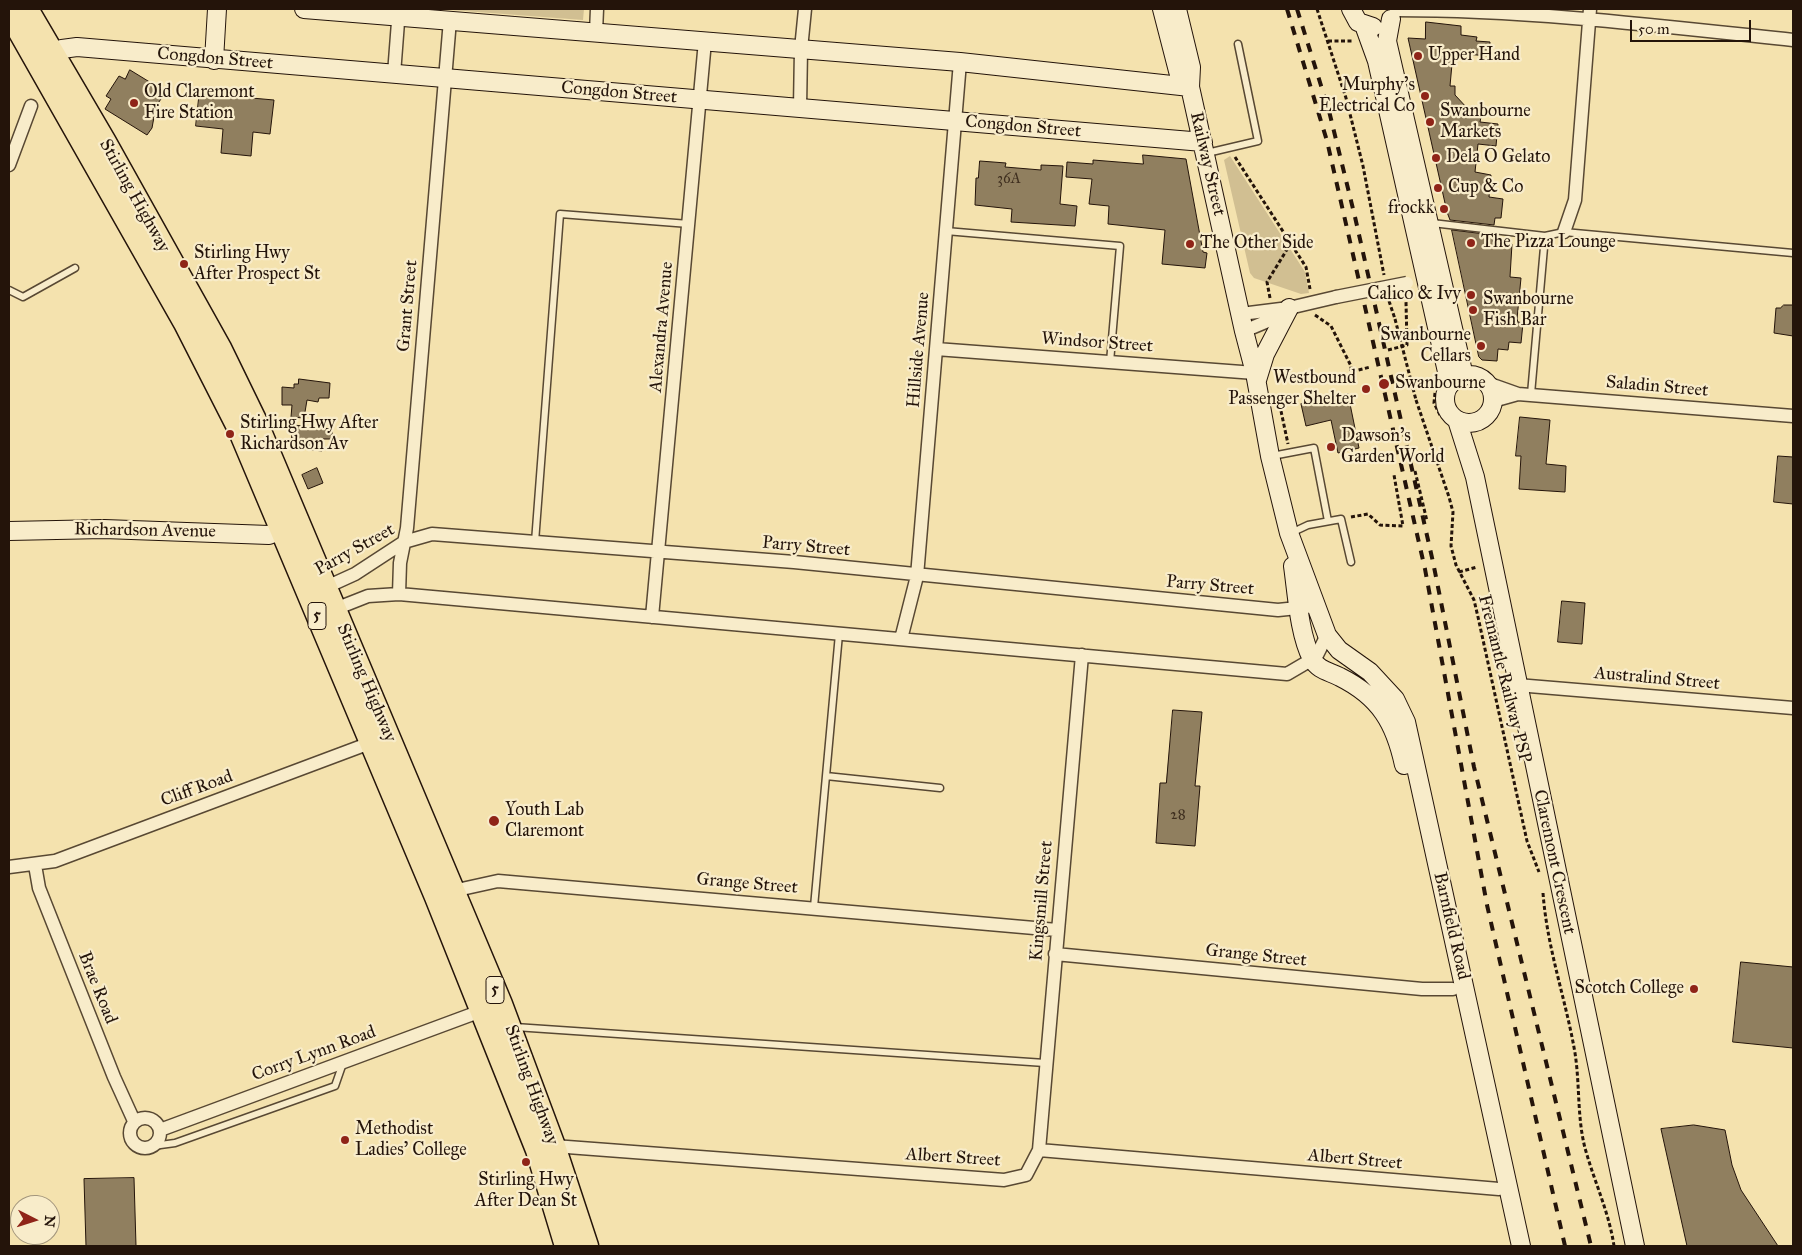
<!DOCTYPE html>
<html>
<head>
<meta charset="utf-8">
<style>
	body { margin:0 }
	#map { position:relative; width:1802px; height:1255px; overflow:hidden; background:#f4e2ae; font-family:"IM FELL Great Primer",serif }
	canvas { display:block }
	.frame { position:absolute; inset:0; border:10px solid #24140a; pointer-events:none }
	.north { position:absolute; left:10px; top:1195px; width:50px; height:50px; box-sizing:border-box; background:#f8ecca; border:1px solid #a3967d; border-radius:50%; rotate:95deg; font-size:14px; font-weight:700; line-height:20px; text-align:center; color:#24140a }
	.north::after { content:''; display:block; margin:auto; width:18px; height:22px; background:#8f2418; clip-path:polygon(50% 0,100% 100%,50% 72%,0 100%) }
	.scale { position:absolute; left:1630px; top:20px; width:121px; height:22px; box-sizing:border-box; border:2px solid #24140a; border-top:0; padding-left:6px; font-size:15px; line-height:18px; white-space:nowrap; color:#24140a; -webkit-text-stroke:4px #f8ecca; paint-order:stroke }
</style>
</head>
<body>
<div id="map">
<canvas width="1802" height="1255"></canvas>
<div class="frame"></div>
<div class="north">N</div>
<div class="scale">50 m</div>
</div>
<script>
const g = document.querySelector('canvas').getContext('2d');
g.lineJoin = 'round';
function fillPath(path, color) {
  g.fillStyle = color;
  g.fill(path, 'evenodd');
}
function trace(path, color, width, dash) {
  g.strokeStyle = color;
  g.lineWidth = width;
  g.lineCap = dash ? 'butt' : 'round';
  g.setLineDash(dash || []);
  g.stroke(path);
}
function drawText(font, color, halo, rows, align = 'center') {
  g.font = font + ' "IM FELL Great Primer",serif';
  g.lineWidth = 4.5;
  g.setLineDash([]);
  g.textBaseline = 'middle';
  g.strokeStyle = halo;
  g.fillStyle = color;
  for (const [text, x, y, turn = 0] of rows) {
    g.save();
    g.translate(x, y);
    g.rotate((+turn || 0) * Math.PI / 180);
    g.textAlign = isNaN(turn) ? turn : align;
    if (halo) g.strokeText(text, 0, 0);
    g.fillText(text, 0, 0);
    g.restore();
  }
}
fillPath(new Path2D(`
	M438 9H584L583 20Z
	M1230 156 1305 272 1309 293 1301 294 1254 278 1250 273 1224 160Z`), '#d1bf92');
const building = new Path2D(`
	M1426 22 1461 26V35L1477 37 1476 41 1490 42 1489 56 1453 53 1450 86H1455V95L1468 109V116L1481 117 1480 122 1498 124 1496 146 1478 144 1475 172 1491 175 1489 197 1503 199 1501 218H1495L1494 225 1450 220 1447 212 1408 38 1425 39Z
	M130 70 166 92 156 106 152 128 147 135 105 109 111 99 106 96 119 76 125 79Z
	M200 89 229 92V96L274 100 270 134 253 132 251 156 221 153 223 129 196 126Z
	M1143 155 1186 159 1203 252 1207 253 1205 268 1162 264 1165 230 1108 224 1109 206 1089 204 1092 179 1066 177 1067 162 1093 164V160L1143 164Z
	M980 161 1006 163 1005 167 1041 170V165L1063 166 1060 204 1077 206 1075 226 1011 222 1012 209 975 205 976 178H978Z
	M1452 230 1493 235V242L1512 244 1510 277 1521 278 1517 319 1518 322 1523 323 1521 343 1509 342 1508 350 1498 349 1497 361 1482 360 1479 357Z
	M1784 305H1793V336L1774 333 1776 308H1780Z
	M299 379 330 383 329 398H319L318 402 307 400 304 418 291 417 292 405H282V387L294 388V384H298Z
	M1348 394 1359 448 1338 453 1331 420 1306 426 1301 404Z
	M1520 417 1550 420 1546 464 1566 466 1565 492 1519 489 1521 456H1516Z
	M293 425 332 429V439H323L322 451 296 448 297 438H292Z
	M1778 456 1793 457V504L1774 502Z
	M317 468 323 483 308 489 302 475Z
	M1562 601 1585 603 1582 644 1558 642Z
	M1173 710 1202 712 1195 786H1200L1195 846 1156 843 1160 783H1166Z
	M1741 962 1793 967V1048L1733 1042Z
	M1694 1125 1725 1130 1732 1165 1741 1190 1778 1246H1687L1661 1129Z
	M134 1178 136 1246H86L84 1179Z`);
fillPath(building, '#907f5f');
trace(building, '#24140a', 1);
const lane = new Path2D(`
	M1207 153 1258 141 1238 44
	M1432 223 1545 236 1564 232 1793 253
	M946 231 1120 246 1110 362
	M9 290 23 297 75 268
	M1531 394 1545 236
	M1272 456 1314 448 1328 521
	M1291 533 1308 525 1341 519 1351 562
	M535 542 560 214 689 224
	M826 776 940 788
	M814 907 839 634
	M515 1027 1045 1063
	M153 1146 175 1143 335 1086 343 1063`);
const street = new Path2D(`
	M1396 10C1529 10 1661 26 1793 40
	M596 32 597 9
	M394 74 399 9
	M800 108 801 49 805 9
	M9 165 31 106
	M1564 232 1575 200 1590 9
	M1241 314 1289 308 1336 297
	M1244 331 1275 318 1286 309
	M936 349 1255 373
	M1487 383 1518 394 1793 416
	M1493 401 1518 394
	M322 589 355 574 404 542 432 534 794 562 1278 610 1307 607
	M399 594 400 563 407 528 450 20
	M330 611 368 596 399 594 1287 674 1316 657 1327 635
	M652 617 705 41
	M901 639 917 576 960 62
	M1517 685 1793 708
	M35 865 39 888 114 1077 134 1121
	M9 867 55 861 370 743
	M448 892 498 881 1057 930
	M1055 954 1422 989H1453
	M130 1133a15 15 0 1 1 30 0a15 15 0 1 1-30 0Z
	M160 1130 481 1011
	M549 1147 554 1146 1004 1180 1026 1175 1039 1150 1499 1189
	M1039 1150 1082 655`);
const secondary = new Path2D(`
	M304 9 960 62 1190 87
	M1162 9 1178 71 1190 87
	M1177 9 1191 67 1190 87 1244 331 1255 373 1270 456 1289 533 1327 635 1339 650 1370 672 1395 699 1406 722 1521 1246
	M1351 9 1358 22 1373 27
	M1391 19 1387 41 1464 376
	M1364 25 1377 61 1450 385
	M43 59 62 49 77 47 1203 142
	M214 60 217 9
	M1445 399a24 24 0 1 1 48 0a24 24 0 1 1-48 0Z
	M1257 380 1265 354 1289 308
	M1457 420 1475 477 1635 1246
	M9 531 104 529 269 535 281 530
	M1293 566C1297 594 1299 634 1312 659 1319 671 1329 671 1340 677 1380 697 1395 723 1404 765`);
const highway = new Path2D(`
	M27 9 105 142 220 348 257 424 501 1004 554 1146 587 1246
	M9 13 185 323 239 429 436 897 537 1150 566 1246`);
trace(lane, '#584833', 9);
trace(street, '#584833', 15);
trace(secondary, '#24140a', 20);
trace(highway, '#24140a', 25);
trace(new Path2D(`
	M1317 9 1346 98 1363 166 1384 275
	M1328 41H1352
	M1235 157 1306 267 1310 289
	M1270 298 1267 282 1291 243
	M1389 301 1395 319
	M1315 315 1331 326 1351 366V372L1370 367
	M1388 350 1407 345 1406 302 1407 295
	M1435 393 1434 403 1441 417
	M1416 400 1449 497 1453 512 1451 546 1456 565 1474 600 1478 617 1527 841 1539 872
	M1281 411 1288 444
	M1415 471 1427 521
	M1351 517 1368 514 1380 525 1403 526 1394 475
	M1459 572 1477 567
	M1543 893C1547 948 1566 1000 1575 1053 1580 1085 1577 1117 1585 1148 1594 1181 1609 1212 1614 1246`), '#24140a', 3, [4, 2.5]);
trace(lane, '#f8ecca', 6);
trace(street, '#f8ecca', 12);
trace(secondary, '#f8ecca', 18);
trace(highway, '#f4e2ae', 22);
trace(new Path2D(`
	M1287 9 1327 141 1425 569 1487 905 1565 1246
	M1297 9 1329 111 1355 217 1433 562 1474 767 1591 1246`), '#24140a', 4, [9, 9]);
const streetBridge = new Path2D(`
	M1336 297 1407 283`);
trace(streetBridge, '#584833', 15, []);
trace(new Path2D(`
	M1395 319 1416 400`), '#24140a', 3, [4, 2.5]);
trace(streetBridge, '#f8ecca', 12);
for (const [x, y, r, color] of [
	[1418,56,5,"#8f2418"],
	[1425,96,5,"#8f2418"],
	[134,103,5,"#8f2418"],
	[1430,122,5,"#8f2418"],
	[1436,158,5,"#8f2418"],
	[1438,188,5,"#8f2418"],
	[1444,209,5,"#8f2418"],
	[1471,243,5,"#8f2418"],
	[1190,244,5,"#8f2418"],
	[184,264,5,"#8f2418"],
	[1471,295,5,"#8f2418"],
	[1473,310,5,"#8f2418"],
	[1481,346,5,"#8f2418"],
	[1384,384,6,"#8f2418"],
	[1366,389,5,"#8f2418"],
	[230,434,5,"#8f2418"],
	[1331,447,5,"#8f2418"],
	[494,821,6,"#8f2418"],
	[1694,989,5,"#8f2418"],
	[345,1140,5,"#8f2418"],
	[526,1162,5,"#8f2418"]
]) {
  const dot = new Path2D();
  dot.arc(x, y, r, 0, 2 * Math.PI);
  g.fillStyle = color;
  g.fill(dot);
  trace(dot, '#f8ecca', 2);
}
drawText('15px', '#3f2f1f', null, [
	["36A",1009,179],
	["28",1178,815]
]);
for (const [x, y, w] of [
	[317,616,18],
	[495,990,18]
]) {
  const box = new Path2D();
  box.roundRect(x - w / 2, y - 13.5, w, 27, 4);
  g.fillStyle = '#f8ecca';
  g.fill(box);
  trace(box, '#24140a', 1);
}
drawText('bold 16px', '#24140a', null, [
	["5",317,616],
	["5",495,990]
]);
drawText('18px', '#24140a', '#f8ecca', [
	["Upper Hand",1428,56],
	["Murphy's",1415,86,"right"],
	["Electrical Co",1415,107,"right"],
	["Old Claremont",144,93],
	["Fire Station",144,114],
	["Swanbourne",1440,112],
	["Markets",1440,133],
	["Dela O Gelato",1446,158],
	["Cup & Co",1448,188],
	["frockk",1434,209,"right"],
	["The Pizza Lounge",1481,243],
	["The Other Side",1200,244],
	["Stirling Hwy",194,254],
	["After Prospect St",194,275],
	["Calico & Ivy",1461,295,"right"],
	["Swanbourne",1483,300],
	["Fish Bar",1483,321],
	["Swanbourne",1471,336,"right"],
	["Cellars",1471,357,"right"],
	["Westbound",1356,379,"right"],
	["Passenger Shelter",1356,400,"right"],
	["Swanbourne",1395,384],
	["Stirling Hwy After",240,424],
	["Richardson Av",240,445],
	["Dawson's",1341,437],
	["Garden World",1341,458],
	["Youth Lab",505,811],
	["Claremont",505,832],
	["Scotch College",1684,989,"right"],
	["Methodist",355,1130],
	["Ladies' College",355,1151],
	["Stirling Hwy",526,1181,"center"],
	["After Dean St",526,1202,"center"]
], 'left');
drawText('18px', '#24140a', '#f8ecca', [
	["Congdon Street",215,59,5],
	["Congdon Street",619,93,5],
	["Congdon Street",1023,127,5],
	["Railway Street",1207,164,77],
	["Stirling Highway",134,196,61],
	["Grant Street",408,306,-85],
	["Alexandra Avenue",662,327,-85],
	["Windsor Street",1097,343,4],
	["Hillside Avenue",919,350,-85],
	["Saladin Street",1657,387,5],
	["Richardson Avenue",145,531,1],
	["Parry Street",806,547,5],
	["Parry Street",355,550,-29],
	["Parry Street",1210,586,5],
	["Fremantle Railway PSP",1504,679,76],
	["Australind Street",1657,679,5],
	["Stirling Highway",366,683,67],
	["Cliff Road",197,789,-20],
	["Claremont Crescent",1554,862,78],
	["Grange Street",747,884,5],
	["Kingsmill Street",1042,901,-85],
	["Barnfield Road",1451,926,77],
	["Grange Street",1256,956,6],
	["Brae Road",97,988,68],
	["Corry Lynn Road",314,1054,-20],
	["Stirling Highway",531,1085,70],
	["Albert Street",953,1158,4],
	["Albert Street",1355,1160,5]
]);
</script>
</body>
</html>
